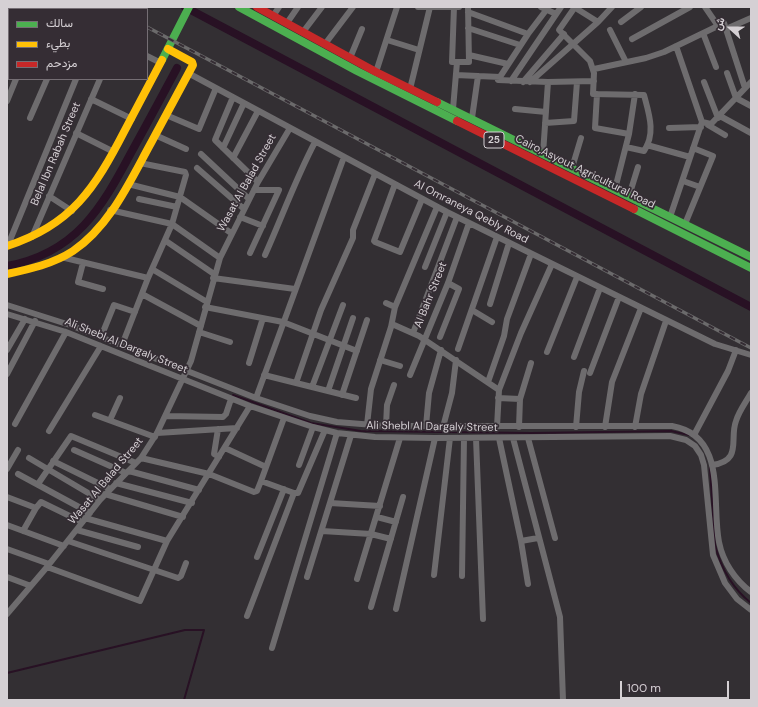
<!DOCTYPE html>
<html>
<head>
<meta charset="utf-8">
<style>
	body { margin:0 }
	#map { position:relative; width:758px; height:707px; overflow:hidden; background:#332f33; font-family:"DM Sans",Vazirmatn,sans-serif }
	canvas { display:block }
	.frame { position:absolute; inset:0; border:8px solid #d5d0d4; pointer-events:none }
	.legend { position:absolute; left:8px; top:8px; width:140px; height:72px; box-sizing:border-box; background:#352d34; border:1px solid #756e74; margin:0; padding:5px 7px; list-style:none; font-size:12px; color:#d5d0d4 }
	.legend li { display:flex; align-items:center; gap:8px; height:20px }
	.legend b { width:20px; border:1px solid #756e74 }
	.north { position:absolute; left:710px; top:8px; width:40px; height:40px; -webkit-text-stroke:3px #352d34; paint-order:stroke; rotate:291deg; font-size:11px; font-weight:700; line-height:16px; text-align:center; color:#d5d0d4 }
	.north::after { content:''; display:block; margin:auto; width:14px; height:18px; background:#d5d0d4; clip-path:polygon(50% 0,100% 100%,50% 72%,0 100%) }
	.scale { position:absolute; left:620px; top:681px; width:109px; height:18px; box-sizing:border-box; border:2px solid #d5d0d4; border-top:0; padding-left:5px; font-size:12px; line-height:14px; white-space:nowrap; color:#d5d0d4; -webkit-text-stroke:3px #352d34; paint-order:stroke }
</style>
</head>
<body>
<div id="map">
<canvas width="758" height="707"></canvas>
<div class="frame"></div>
<ul class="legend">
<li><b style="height:5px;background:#4caf50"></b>سالك</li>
<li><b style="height:5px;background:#ffc107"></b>بطيء</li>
<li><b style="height:5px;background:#c62828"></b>مزدحم</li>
</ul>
<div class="north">ش</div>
<div class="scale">100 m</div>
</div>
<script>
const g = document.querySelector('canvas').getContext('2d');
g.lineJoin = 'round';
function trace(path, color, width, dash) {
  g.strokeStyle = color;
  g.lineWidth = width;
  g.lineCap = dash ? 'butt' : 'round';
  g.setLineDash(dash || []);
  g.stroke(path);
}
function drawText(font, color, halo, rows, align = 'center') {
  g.font = font + ' "DM Sans",sans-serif';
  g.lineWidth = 3.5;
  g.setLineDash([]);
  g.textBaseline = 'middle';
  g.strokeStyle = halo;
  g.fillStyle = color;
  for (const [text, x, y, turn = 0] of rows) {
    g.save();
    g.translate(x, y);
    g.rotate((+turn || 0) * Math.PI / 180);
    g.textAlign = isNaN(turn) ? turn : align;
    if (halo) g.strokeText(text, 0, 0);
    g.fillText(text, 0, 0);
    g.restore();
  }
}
trace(new Path2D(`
	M233 395 311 423 361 431 531 433 671 431 689 435
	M710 468 715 545C721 568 732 588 751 603
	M7 673 185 630H204L184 700`), '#281124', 2);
trace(new Path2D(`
	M185 7 751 307
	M7 266C76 253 101 209 132 151 147 124 162 96 177 68`), '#281124', 8);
trace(new Path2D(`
	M54 7 57 9
	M418 7H459
	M454 7 452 62H469L468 7
	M541 7 556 14
	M574 7 598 22
	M575 7 559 30 590 61 594 73 593 94 644 95C649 114 656 133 644 151L626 147
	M705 7 718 26
	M44 9 45 7
	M547 9 528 34 498 80 548 82 594 81
	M468 12 528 34
	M273 16 279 7
	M621 22 641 7
	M287 23 298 7
	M468 28 520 45
	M726 29 751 18
	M610 30 626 62
	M303 32 322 7
	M703 33 716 67
	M632 39 690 7
	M387 40 419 50
	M325 44 353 7
	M469 55 508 64
	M147 56 161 63
	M350 58 362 29
	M594 69 646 58 664 52 724 23 745 88
	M376 72 397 7
	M188 73 447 212 715 344 751 355
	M727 73 736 98 751 106
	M456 75 500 77
	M511 81 561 7
	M523 82 564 34
	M530 82 598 22 612 7
	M704 82 718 118
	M410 89 430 7
	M597 94 595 128 629 134
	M233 97 215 140 258 182
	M91 99 132 119
	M7 101 16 79
	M453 109 457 62
	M515 109 546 112
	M166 115 199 129 216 88
	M720 116 751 133
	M30 118 47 79
	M472 118 478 76
	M702 122 711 124 751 82
	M545 123 574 121 577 82
	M708 125 725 135
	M669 128 701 127
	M76 133 114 152
	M155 135 186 149
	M647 145 690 157
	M223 148 244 103
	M201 154 249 199
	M543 154 548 82
	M233 158 258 111
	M197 168 244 209
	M572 168 581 138
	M683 181 700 187
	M128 184 180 197 231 233
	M395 184 374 241 375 242 400 252 422 199
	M615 189 629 134 635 94
	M49 196 72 211
	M629 196 638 167
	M139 199 177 207
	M110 210 172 224 220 258
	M240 217 263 226
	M670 217 702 122 676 46
	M685 224 713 156 693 148
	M32 237 100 79
	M166 241 214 274
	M8 245 76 79
	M250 253 279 190H254
	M265 255C282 217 296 178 315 142
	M61 257 148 278
	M83 263 78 282 103 289
	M425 267 447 212
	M152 269 207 302
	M213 278 295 289
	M142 294 201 326
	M386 303 395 307
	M490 304 509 243
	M7 305 70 325 256 398 310 416 337 422 386 426H672C728 436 711 501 719 542 723 562 735 580 751 592
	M205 307 283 322 357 351
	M472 310 492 322
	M7 314 66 332 250 406 313 427 337 433 375 437 435 438 670 436 686 440 695 446 701 455 704 465 713 555 725 583 737 599 751 610
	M392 324 419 336 499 390
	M199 332 230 342
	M413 333 457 217
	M101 337 114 305 135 312
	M440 337 459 289 448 283
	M122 345 148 278 172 224 186 175 185 172 140 163
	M458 349 497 237
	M7 350 25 319
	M547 352 577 277
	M574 357 600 288
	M380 360 400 366
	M249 363 263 318
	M590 373 619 297
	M7 374 35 321
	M264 375 356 398
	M410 375 448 283 469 223
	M488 382 504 336 507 319 531 254
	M296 383 321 310 353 238V230L375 174
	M312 387 343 305
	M328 391 353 318
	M342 395 367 320
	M256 398 344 157
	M498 398 520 399
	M95 415 155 437
	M166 416 223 417 226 414 231 399
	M110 420 120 398
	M15 424 66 332
	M367 425 371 389 391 327 395 307 437 207
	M386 426 387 405 394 385
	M426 426 429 393 441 350
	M443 427 452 393 456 360
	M497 427 499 390 521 333 552 264
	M519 427 520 399 531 363
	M576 427 579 392 584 371
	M605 427 612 382 641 308
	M635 427 641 394 666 321
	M218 429 214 454 219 457
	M49 431 101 346
	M157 433 237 428
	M694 435 728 371 736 350
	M476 438 483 619
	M499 438 521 541 528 584
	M513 438 560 617 563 700
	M528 438 555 538
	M225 448 266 467
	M74 450 126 473
	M29 458 100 500
	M141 458 209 474 254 492 257 491 261 481 284 418
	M53 461 110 489
	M299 465 313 427
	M712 465C743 461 729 439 736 421 739 411 746 402 751 393
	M7 469 18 450
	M129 471 199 490
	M18 474 90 513
	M261 481 294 493H298L325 430
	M116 483 192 503
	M38 484 71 436 136 463
	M105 494 183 517
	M7 497 36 508 41 502 82 522
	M330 503 380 506
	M377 517 396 522
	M85 518 167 541
	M7 525 64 546
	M77 530 138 547
	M23 531 36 508
	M322 531 371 534 391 539
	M68 541 178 578 181 576 186 563
	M521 541 538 538
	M7 549 49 564
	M257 557 284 489
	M47 567 140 601 167 541 250 406
	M434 575 450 438
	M462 576 464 438
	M7 577 31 586
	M307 577 351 435
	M357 579 400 438
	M371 607 403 497
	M396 609 435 438
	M7 614 47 567 100 500 141 458 157 433 191 361 220 258 258 182 290 128
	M247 616 294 493
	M272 648 337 433`), '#6e6c6e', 6);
trace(new Path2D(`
	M239 7 357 71 457 121
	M162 60 189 7
	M437 102 751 257
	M634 209 751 268`), '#4caf50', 8);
trace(new Path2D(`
	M7 246C72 225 95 188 125 130 137 107 150 83 162 60
	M7 274C30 269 53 264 73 251 110 226 130 181 151 143 165 117 179 91 193 65L192 62 168 49`), '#ffc107', 8);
trace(new Path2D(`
	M257 7 376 72 437 102
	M457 121 634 209`), '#c62828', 8);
const rail = new Path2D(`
	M115 7 119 9
	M147 27 751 348`);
trace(rail, '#6b6a6b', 3.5);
trace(rail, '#352d34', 2, [6]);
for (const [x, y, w] of [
	[494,140,20]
]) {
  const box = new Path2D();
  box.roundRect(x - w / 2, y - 8, w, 16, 3);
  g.fillStyle = '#352d34';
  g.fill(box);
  trace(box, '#d5d0d4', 1);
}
drawText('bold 10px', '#d5d0d4', null, [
	["25",494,140]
]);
drawText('11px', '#d5d0d4', '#352d34', [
	["Belal Ibn Rabah Street",56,154,-67],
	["Cairo,Asyout Agricultural Road",585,172,26],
	["Wasat Al Balad Street",247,183,-61],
	["Al Omraneya Qebly Road",471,212,27],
	["Al Bahr Street",431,295,-68],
	["Ali Shebl Al Dargaly Street",126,346,22],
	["Ali Shebl Al Dargaly Street",432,427,1],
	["Wasat Al Balad Street",106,481,-50]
]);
</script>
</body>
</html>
